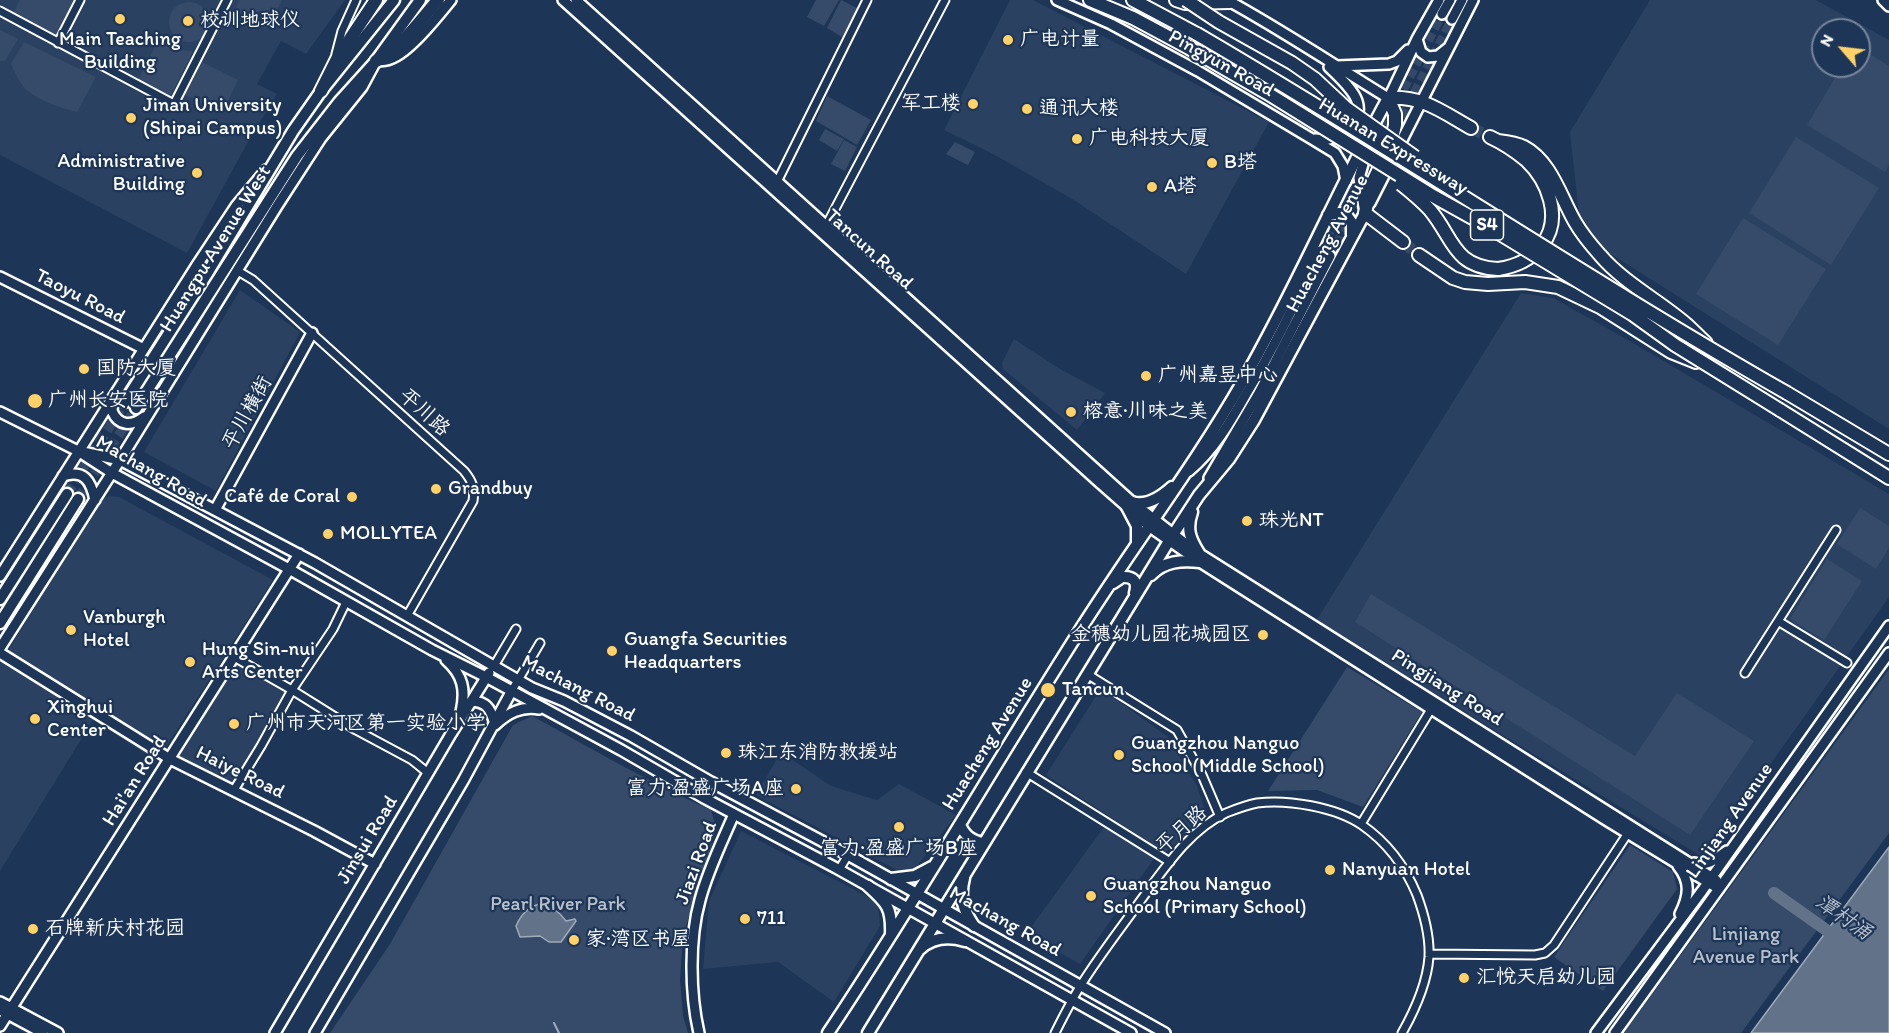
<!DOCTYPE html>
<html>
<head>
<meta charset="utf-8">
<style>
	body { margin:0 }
	#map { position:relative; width:1889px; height:1033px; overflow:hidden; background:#1d3557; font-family:Itim,sans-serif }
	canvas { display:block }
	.north { position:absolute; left:1811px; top:18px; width:60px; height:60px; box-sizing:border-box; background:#1d3557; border:2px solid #77869a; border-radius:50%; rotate:298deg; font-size:16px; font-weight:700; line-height:24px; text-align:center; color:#fff }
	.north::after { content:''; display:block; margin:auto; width:21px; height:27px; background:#ffd166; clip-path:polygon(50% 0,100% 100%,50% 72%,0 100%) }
</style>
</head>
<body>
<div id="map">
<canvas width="1889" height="1033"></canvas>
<div class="north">N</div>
</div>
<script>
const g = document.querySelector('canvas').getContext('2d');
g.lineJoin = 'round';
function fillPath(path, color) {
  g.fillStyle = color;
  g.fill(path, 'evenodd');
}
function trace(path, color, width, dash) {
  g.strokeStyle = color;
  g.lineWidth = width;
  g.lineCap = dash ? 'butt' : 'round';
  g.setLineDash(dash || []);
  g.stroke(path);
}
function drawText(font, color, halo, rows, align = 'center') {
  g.font = font + ' Itim,"LXGW WenKai TC",sans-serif';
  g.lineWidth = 4.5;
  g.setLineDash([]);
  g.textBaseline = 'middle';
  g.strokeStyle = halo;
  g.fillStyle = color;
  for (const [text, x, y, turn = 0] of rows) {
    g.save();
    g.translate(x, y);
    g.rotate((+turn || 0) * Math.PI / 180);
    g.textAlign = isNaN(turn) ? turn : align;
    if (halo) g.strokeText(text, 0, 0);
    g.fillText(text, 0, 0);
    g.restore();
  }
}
fillPath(new Path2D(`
	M0 0H345L306 54 281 41 257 84 277 94 248 142 187 253 0 155Z
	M1010 0H1033L1269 122 1186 274 1069 197 989 152 944 130Z
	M1650 0H1816L1889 40V429L1606 251 1595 240 1579 215 1570 132ZM1823 30H1859V66H1823Z
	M240 290 300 332 216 491 144 452Z
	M1521 293 1553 298 1628 340 1889 494V597L1704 858 1316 621Z
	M1014 339 1060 369 1105 393 1077 430 1003 369 1002 363Z
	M110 496 119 497 273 580 157 761 93 720 0 871V664L100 500Z
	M237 663 287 692 231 785 180 756Z
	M1101 688 1168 737 1197 786 1207 817 1165 853 1046 775Z
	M781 752 831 786 877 800 899 784 956 815 915 869 897 870 756 795Z
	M1104 827 1155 857 1080 964 1026 934Z
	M741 831 878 902 880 926 834 1002 778 962 703 969 709 901Z`), '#2a4161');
fillPath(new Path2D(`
	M20 0H80L58 43 11 17Z
	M240 0H282L267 28 234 11Z
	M816 0H839L824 26 807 17Z
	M841 0 859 9 842 37 827 28Z
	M169 22a20 20 0 1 1 40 0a20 20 0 1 1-40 0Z
	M0 30 18 39 5 61H0Z
	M161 35 177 50 193 51 169 99 137 82Z
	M24 42 96 77 77 112C58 107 31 99 20 82 17 77 14 70 11 64Z
	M1859 47 1889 66V165L1885 172 1807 125 1842 66H1859Z
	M202 62 238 80 222 113 185 95Z
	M827 96 871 120 857 145 816 121Z
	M825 129 844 139 837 151 819 140Z
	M1796 137 1879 188 1831 265 1749 213Z
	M844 140 857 147 845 171 831 164Z
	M955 142 975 152 968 165 946 154Z
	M1743 218 1826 269 1778 345 1696 294Z
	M1860 508 1889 526V548L1876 569 1837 544Z
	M1827 559 1862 581 1824 640 1790 619Z
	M1371 594 1635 756 1677 693 1754 741 1690 835 1355 622Z
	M1347 667 1422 712 1363 807 1317 790 1268 791Z
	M1889 669V833L1741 1033H1624Z
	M532 716C591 748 650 783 711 810L715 824V835L683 935 680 980 683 1016 688 1033H330L390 944 513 725Z
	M1630 845 1673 872 1677 889 1603 991 1554 957Z`), '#364b69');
const water = new Path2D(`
	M1889 847V1033H1751Z
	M546 903 560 914 566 921 575 919 576 921 561 942H549L540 936 520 937 516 926C522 912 531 904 546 903Z`);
fillPath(water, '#617289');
trace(water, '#a0aab8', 1.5);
trace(new Path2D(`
	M554 1023 559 1033`), '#a0aab8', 2);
trace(new Path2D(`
	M1774 893 1839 939`), '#617289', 12);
trace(new Path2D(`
	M1396 129 1452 19
	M1379 137 1442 14
	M1320 251 1360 173
	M1330 256 1363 192`), '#344968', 9, [9, 4.5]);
trace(new Path2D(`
	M67 494 125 402
	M78 499 136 408`), '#344968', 10, [10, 5]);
trace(new Path2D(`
	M1471 128 1490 137
	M1403 242 1419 255`), '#344968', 12, [12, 6]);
const street = new Path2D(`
	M0 11 174 104 227 0
	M58 43 80 0
	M336 54 342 31 356 0
	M777 182 867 0
	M826 226 945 0
	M238 271 253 280 464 471C472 481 475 487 473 501L407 616
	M1778 621 1847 663
	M234 657 292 690 356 730 412 760 428 773
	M494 666 516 629
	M1745 673 1836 530
	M1087 674 1177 730 1202 775 1220 817
	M511 692 540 643
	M1026 772 1170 862
	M234 790 261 746 292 690 333 629 346 602
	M1361 824 1433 706
	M839 870 848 855
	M1429 954 1535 955 1545 953 1554 945 1628 833
	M1055 1033C1063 1017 1071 1001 1081 985 1099 956 1121 928 1141 900 1164 869 1190 829 1226 813 1236 809 1247 805 1257 803 1287 799 1336 807 1362 825 1388 843 1405 866 1417 895 1424 914 1430 936 1429 957 1427 984 1415 1010 1402 1033`);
const secondary = new Path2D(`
	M563 0 1100 483 1150 527 1200 562 1606 820 1719 889
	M576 0 1132 502 1195 551 1716 880
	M1057 0 1111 24 1198 71 1312 139 1335 153 1343 166 1346 181
	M1227 0C1282 30 1334 65 1388 98
	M1883 0 1889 6
	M1442 14 1450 0
	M1452 19 1462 0
	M1417 39 1421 52 1428 57 1438 56 1448 48
	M1337 66 1389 64 1397 61 1408 50
	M1387 102 1417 39 1439 0
	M1315 139C1319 139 1324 140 1329 139 1346 137 1363 119 1357 101 1353 89 1338 76 1329 67
	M1370 203 1473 0
	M1364 207 1359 178 1365 157 1375 134
	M0 277 144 349
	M113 400 112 411C119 427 132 426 144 417
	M0 412 78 451 112 473 289 569 432 650 486 677 621 750 704 798 836 868 1131 1033
	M83 452 120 460 315 563 532 688 564 701 631 736 711 782 848 855 1165 1033
	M1189 471C1214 450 1230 422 1246 394 1274 348 1297 299 1320 251
	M63 476C84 469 91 481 95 500
	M1209 478 1259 393 1330 256
	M215 510 312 333
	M0 576 197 265 236 206 266 170
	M0 648 120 460 277 206 321 138 362 87 376 61C381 61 386 61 390 59 409 53 438 16 451 0
	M0 653 170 759 314 831 375 864
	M446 660C463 675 466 690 461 712
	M472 701C486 702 490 708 494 721
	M495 725C508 713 521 706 539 709
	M1694 863C1707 867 1717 858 1727 851
	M1678 866C1691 882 1689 896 1680 914
	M0 1002 58 1033
	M0 1010 43 1033
	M0 1026 299 554
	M275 1033 451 734 489 673
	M315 1033 463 781 511 692
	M699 1033C690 994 689 939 700 900 708 870 722 842 734 814
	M1596 1033 1702 891 1889 626
	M1615 1033 1889 653`);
const primary = new Path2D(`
	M1328 215 1340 213 1347 216 1352 223V235
	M125 402 208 272 293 131 321 91 394 0
	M136 408 297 156 339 102 376 61 420 0
	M1132 502C1147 507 1161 497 1172 487
	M1127 507 1137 526V543
	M1192 512C1186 529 1190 539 1199 553
	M1151 575C1164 561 1182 560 1200 562
	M1113 583 1122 577C1134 576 1138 582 1135 593
	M0 599 67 494
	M0 623 78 499
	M960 825C965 836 972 841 983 843
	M964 878C959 897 963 910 974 926
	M891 879 915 876 932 867
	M868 886C887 903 892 908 891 934
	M920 949C933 937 948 936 965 941
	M828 1033C914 904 992 769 1075 638 1129 551 1192 470 1243 381 1296 289 1337 191 1388 98
	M868 1033 1169 541 1199 495 1229 459 1254 420 1365 213`);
const highway = new Path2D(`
	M1090 0 1133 18 1189 48
	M1133 0 1197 34
	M1176 0 1185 3 1230 2
	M376 61C401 48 420 21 438 0
	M321 91 338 57 376 0
	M1490 137C1503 143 1515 151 1526 160 1548 181 1563 218 1542 245 1530 260 1517 266 1498 269
	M1498 141C1507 142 1516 143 1524 147 1551 161 1561 198 1575 222 1582 234 1591 245 1600 255 1624 283 1658 300 1686 324 1693 330 1699 337 1706 343
	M1403 242 1365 213 1371 186 1391 143 1395 125V114L1388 98C1423 96 1441 111 1471 128
	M1419 255 1453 278 1465 282 1488 284 1525 282 1558 287 1600 307 1671 352 1696 362
	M1787 393 1889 454
	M1780 410 1889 478`);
trace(street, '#fff', 11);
trace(secondary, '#fff', 14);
trace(primary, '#fff', 15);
trace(highway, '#fff', 16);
trace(street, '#1d3557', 7);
trace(secondary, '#1d3557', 9);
trace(primary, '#1d3557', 10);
trace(highway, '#1d3557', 12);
const highwayBridge = new Path2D(`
	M1186 0 1219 22 1292 63 1315 79 1346 108 1415 157
	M1197 34C1396 150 1587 279 1787 393
	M1189 48 1267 93 1433 196 1487 226 1632 314 1675 345 1780 410
	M1401 184C1411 192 1421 200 1430 210 1453 237 1453 267 1498 269`);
trace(highwayBridge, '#fff', 16, []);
trace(highwayBridge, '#1d3557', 12);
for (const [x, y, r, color] of [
	[120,19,6,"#ffd166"],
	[188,21,6,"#ffd166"],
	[1008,40,6,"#ffd166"],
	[973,104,6,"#ffd166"],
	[1027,109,6,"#ffd166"],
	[131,118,6,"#ffd166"],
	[1077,139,6,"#ffd166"],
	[1212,163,6,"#ffd166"],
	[197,173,6,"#ffd166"],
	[1152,187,6,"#ffd166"],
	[84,369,6,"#ffd166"],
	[1146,376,6,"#ffd166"],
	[35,401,8,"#ffd166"],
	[1071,412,6,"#ffd166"],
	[436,489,6,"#ffd166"],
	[352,497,6,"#ffd166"],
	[1247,521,6,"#ffd166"],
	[328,534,6,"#ffd166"],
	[71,630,6,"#ffd166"],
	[1263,635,6,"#ffd166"],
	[612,651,6,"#ffd166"],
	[190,662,6,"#ffd166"],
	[1048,690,8,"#ffd166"],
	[35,719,6,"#ffd166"],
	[234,724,6,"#ffd166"],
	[726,753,6,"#ffd166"],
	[1119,755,6,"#ffd166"],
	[796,789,6,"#ffd166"],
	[899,827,6,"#ffd166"],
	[1330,870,6,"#ffd166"],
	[1091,896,6,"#ffd166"],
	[745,919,6,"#ffd166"],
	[33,929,6,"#ffd166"],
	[574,940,6,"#ffd166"],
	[1464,978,6,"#ffd166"]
]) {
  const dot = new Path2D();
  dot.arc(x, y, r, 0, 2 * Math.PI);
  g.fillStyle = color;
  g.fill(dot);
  trace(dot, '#1d3557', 2);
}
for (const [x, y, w] of [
	[1487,225,33]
]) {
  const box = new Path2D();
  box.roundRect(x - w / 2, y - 15, w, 30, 4.5);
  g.fillStyle = '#1d3557';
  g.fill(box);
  trace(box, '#fff', 1.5);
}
drawText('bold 18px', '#fff', null, [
	["S4",1487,225]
]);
drawText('20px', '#fff', '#1d3557', [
	["校训地球仪",200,21],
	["Main Teaching",120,40,"center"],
	["Building",120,63,"center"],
	["广电计量",1020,40],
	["军工楼",961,104,"right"],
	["Jinan University",143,106],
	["(Shipai Campus)",143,129],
	["通讯大楼",1039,109],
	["广电科技大厦",1089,139],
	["Administrative",185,162,"right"],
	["Building",185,185,"right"],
	["B塔",1224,163],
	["A塔",1164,187],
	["国防大厦",96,369],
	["广州嘉昱中心",1158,376],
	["广州长安医院",48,401],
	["榕意·川味之美",1083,412],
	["Grandbuy",448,489],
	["Café de Coral",340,497,"right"],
	["珠光NT",1259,521],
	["MOLLYTEA",340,534],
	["Vanburgh",83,618],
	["Hotel",83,641],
	["金穗幼儿园花城园区",1251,635,"right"],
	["Guangfa Securities",624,640],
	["Headquarters",624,663],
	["Hung Sin-nui",202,650],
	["Arts Center",202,673],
	["Tancun",1062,690],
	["Xinghui",47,708],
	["Center",47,731],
	["广州市天河区第一实验小学",246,724],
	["Guangzhou Nanguo",1131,744],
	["School (Middle School)",1131,767],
	["珠江东消防救援站",738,753],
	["富力·盈盛广场A座",784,789,"right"],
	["富力·盈盛广场B座",899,849,"center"],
	["Nanyuan Hotel",1342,870],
	["Guangzhou Nanguo",1103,885],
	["School (Primary School)",1103,908],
	["711",757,919],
	["石牌新庆村花园",45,929],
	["家·湾区书屋",586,940],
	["汇悦天启幼儿园",1476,978]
], 'left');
drawText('20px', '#fff', '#1d3557', [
	["Pingyun Road",1221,64,29],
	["Huanan Expressway",1393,147,31],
	["Huacheng Avenue",1328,244,-62],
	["Huangpu Avenue West",216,249,-58],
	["Tancun Road",869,250,42],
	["Taoyu Road",80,297,27],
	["平川横街",248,413,-61],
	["平川路",424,413,42],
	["Machang Road",151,472,30],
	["Pingjiang Road",1447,688,32],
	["Machang Road",578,689,27],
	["Huacheng Avenue",988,744,-58],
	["Haiye Road",240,773,26],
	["Hai'an Road",135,781,-58],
	["Linjiang Avenue",1730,821,-55],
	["平月路",1182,830,-42],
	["Jinsui Road",368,840,-59],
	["Jiazi Road",697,863,-70],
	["Machang Road",1005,922,29]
]);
drawText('20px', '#b9c0ca', '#1d3557', [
	["Pearl River Park",558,905],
	["Linjiang",1746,935],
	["Avenue Park",1746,958]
]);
drawText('italic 21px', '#b8c0ca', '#1d3557', [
	["潭村涌",1843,918,35]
]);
</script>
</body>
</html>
